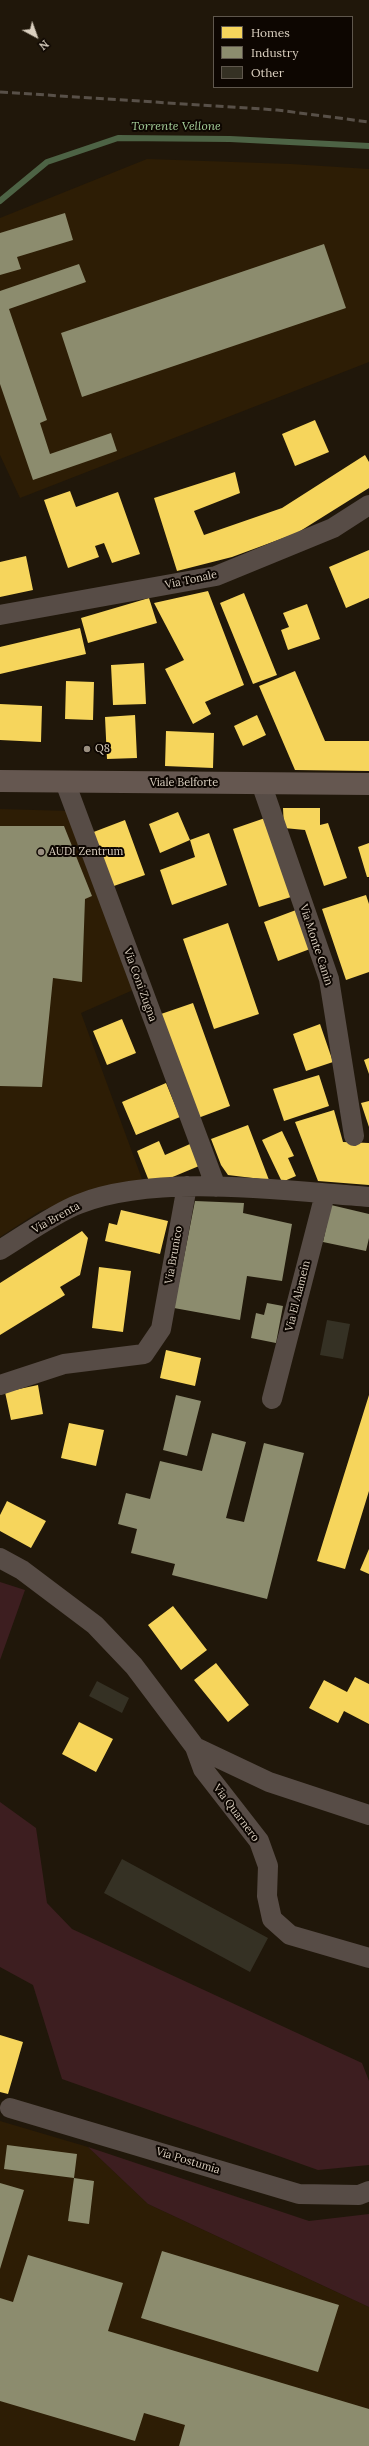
<!DOCTYPE html>
<html>
<head>
<meta charset="utf-8">
<style>
	body { margin:0 }
	#map { position:relative; width:369px; height:2446px; overflow:hidden; background:#20170a; font-family:Lora,serif }
	canvas { display:block }
	.legend { position:absolute; left:213px; top:16px; width:140px; height:72px; box-sizing:border-box; background:#0d0601; border:1px solid #5f574d; margin:0; padding:5px 7px; list-style:none; font-size:12px; color:#dbd0c0 }
	.legend li { display:flex; align-items:center; gap:8px; height:20px }
	.legend b { width:20px; border:1px solid #5f574d }
	.north { position:absolute; left:16px; top:16px; width:40px; height:40px; -webkit-text-stroke:3px #0d0601; paint-order:stroke; rotate:139deg; font-size:11px; font-weight:700; line-height:16px; text-align:center; color:#dbd0c0 }
	.north::after { content:''; display:block; margin:auto; width:14px; height:18px; background:#dbd0c0; clip-path:polygon(50% 0,100% 100%,50% 72%,0 100%) }
</style>
</head>
<body>
<div id="map">
<canvas width="369" height="2446"></canvas>
<ul class="legend">
<li><b style="height:11px;background:#f6d55c"></b>Homes</li>
<li><b style="height:11px;background:#8c8c6e"></b>Industry</li>
<li><b style="height:11px;background:#353124"></b>Other</li>
</ul>
<div class="north">N</div>
</div>
<script>
const g = document.querySelector('canvas').getContext('2d');
g.lineJoin = 'round';
function fillPath(path, color) {
  g.fillStyle = color;
  g.fill(path, 'evenodd');
}
function trace(path, color, width, dash) {
  g.strokeStyle = color;
  g.lineWidth = width;
  g.lineCap = dash ? 'butt' : 'round';
  g.setLineDash(dash || []);
  g.stroke(path);
}
function drawText(font, color, halo, rows, align = 'center') {
  g.font = font + ' Lora,serif';
  g.lineWidth = 4;
  g.setLineDash([]);
  g.textBaseline = 'middle';
  g.strokeStyle = halo;
  g.fillStyle = color;
  for (const [text, x, y, turn = 0] of rows) {
    g.save();
    g.translate(x, y);
    g.rotate((+turn || 0) * Math.PI / 180);
    g.textAlign = isNaN(turn) ? turn : align;
    if (halo) g.strokeText(text, 0, 0);
    g.fillText(text, 0, 0);
    g.restore();
  }
}
fillPath(new Path2D(`
	M147 159 291 164 369 169V362L20 498 0 455V218Z
	M0 809 69 811 133 990 81 1013 142 1179 40 1211 0 1237Z
	M0 2121 88 2147 148 2204 369 2307V2446H0Z`), '#2d1d05');
fillPath(new Path2D(`
	M0 1582 25 1590 0 1660Z
	M0 1802 36 1828 47 1903 72 1929 362 2063 369 2081V2165L318 2170 62 2079 33 1985 0 1967Z
	M88 2147 309 2221 369 2214V2307L148 2204Z`), '#3d1e20');
fillPath(new Path2D(`
	M315 420 329 452 295 466 282 434Z
	M365 455 369 462V488L297 533 232 557 177 571 154 498 235 472 240 493 194 511 204 535 282 508Z
	M70 491 76 507 118 492 140 554 112 563 104 543 95 546 99 557 68 568 44 500Z
	M369 550V598L346 608 329 567Z
	M26 556 33 590 0 597V562Z
	M208 591 244 685 205 702 211 714 193 724 165 669 184 660 154 603Z
	M244 593 277 675 253 684 220 603Z
	M149 598 157 623 88 643 81 618Z
	M307 604 320 639 288 650 281 630 289 627 283 613Z
	M80 628 86 654 0 674V647Z
	M144 663 146 704 113 705 111 665Z
	M295 671 325 741H369V771L295 770 259 686Z
	M66 681 94 682 93 720 65 719Z
	M0 704 42 706 41 742 0 740Z
	M135 715 137 758 107 759 105 717Z
	M257 715 266 735 243 746 234 726Z
	M166 731 214 733 213 768 165 766Z
	M283 808H320V825L328 823 347 878 324 886 305 830 284 828Z
	M178 812 190 840 160 853 149 824Z
	M265 818 291 897 259 907 233 829Z
	M125 820 145 875 111 887 91 833Z
	M209 833 227 885 172 905 160 870 195 857 190 840Z
	M369 843V877H367L358 847Z
	M366 895 369 904V972L346 980 322 909Z
	M296 910 310 949 278 961 264 922Z
	M228 923 259 1014 214 1029 183 939Z
	M193 1003 230 1106 198 1118 161 1014Z
	M122 1019 136 1053 107 1065 93 1031Z
	M320 1024 333 1062 306 1071 293 1034Z
	M369 1058V1074L364 1060Z
	M319 1075 329 1106 284 1121 273 1089Z
	M166 1083 180 1117 136 1135 122 1102Z
	M369 1101V1127L361 1103Z
	M334 1110 343 1142 369 1143V1185L318 1181 295 1122Z
	M248 1125 269 1180 228 1175 221 1165 211 1139Z
	M282 1131 294 1156 288 1158 296 1176 282 1182 262 1140Z
	M159 1141 165 1155 190 1144 199 1166 151 1186 137 1151Z
	M121 1210 168 1221 160 1254 105 1241 109 1223 117 1225Z
	M82 1231 88 1238 80 1275 60 1287 65 1295 0 1335V1283Z
	M99 1267 131 1271 123 1332 92 1328Z
	M166 1350 201 1358 195 1386 160 1378Z
	M38 1385 43 1414 11 1420 5 1392Z
	M369 1395V1491L345 1569 317 1561Z
	M69 1423 104 1430 96 1466 61 1458Z
	M7 1501 46 1521 31 1548 0 1531V1515Z
	M369 1549V1574L360 1570Z
	M173 1606 207 1650 181 1670 148 1625Z
	M216 1663 249 1705 228 1722 194 1680Z
	M355 1677 369 1684V1724L344 1711 338 1723 309 1708 324 1680 347 1692Z
	M79 1722 113 1739 96 1772 62 1754Z
	M0 2035 23 2042 8 2094 0 2092Z`), '#f6d55c');
fillPath(new Path2D(`
	M65 213 73 240 17 257 21 269 0 275V233Z
	M324 244 346 308 82 397 61 333Z
	M79 264 86 282 9 309 47 420 40 423 50 454 111 433 117 451 33 480 0 384V291Z
	M0 826H64L92 896 85 899 82 982 53 978 42 1087 0 1086Z
	M195 1201 244 1203 243 1213 292 1224 282 1281 247 1276 240 1320 174 1308Z
	M331 1205 369 1214V1238L366 1251 323 1242Z
	M267 1303 283 1306 276 1343 251 1338 256 1313 264 1315Z
	M176 1395 201 1401 187 1456 163 1450Z
	M212 1433 246 1442 226 1518 244 1522 264 1443 304 1453 267 1599 172 1575 175 1564 131 1553 137 1529 118 1524 126 1493 150 1499 160 1461 202 1471Z
	M7 2145 77 2154 74 2178 94 2181 89 2224 68 2221 74 2178 4 2169Z
	M0 2183 24 2190 0 2269Z
	M162 2251 339 2305 318 2372 141 2318Z
	M28 2255 123 2283 108 2331 369 2409V2446H179L185 2425 144 2413 135 2441 0 2401V2298L13 2302Z`), '#8c8c6e');
trace(new Path2D(`
	M0 201 47 162 118 138 230 139 369 146`), '#4d6345', 6);
fillPath(new Path2D(`
	M327 1320 350 1324 343 1359 320 1355Z
	M97 1681 129 1698 122 1713 89 1696Z
	M122 1859 268 1938 250 1972 104 1893Z`), '#353124');
trace(new Path2D(`
	M0 615 216 576 333 528 369 505
	M65 782 216 1187
	M261 783 329 979 354 1136
	M0 1250C23 1236 55 1213 79 1204 157 1173 285 1191 369 1197
	M0 1385 64 1364 144 1354 161 1329 187 1186
	M272 1399 325 1194
	M0 1558 22 1570 95 1625 134 1666 195 1747 269 1782 369 1815
	M195 1747 203 1769 259 1841 268 1866 267 1896 272 1919 290 1935 369 1958
	M10 2108 299 2194 359 2195 369 2191`), '#574c46', 20);
trace(new Path2D(`
	M0 781 369 784`), '#655750', 22);
trace(new Path2D(`
	M0 92 277 110 369 122`), '#585048', 3, [8, 4]);
for (const [x, y, r, color] of [
	[87,749,4,"#9a8f80"],
	[41,852,4,"#9a8f80"]
]) {
  const dot = new Path2D();
  dot.arc(x, y, r, 0, 2 * Math.PI);
  g.fillStyle = color;
  g.fill(dot);
  trace(dot, '#0d0601', 1.5);
}
drawText('11px', '#dbd0c0', '#0d0601', [
	["Via Tonale",191,580,-12],
	["Viale Belforte",184,783],
	["Via Monte Canin",316,945,72],
	["Via Coni Zugna",140,985,70],
	["Via Brenta",56,1218,-29],
	["Via Brunico",174,1255,-80],
	["Via El Alamein",298,1296,-76],
	["Via Quarnero",236,1813,53],
	["Via Postumia",188,2161,17]
]);
drawText('11px', '#dbd0c0', '#0d0601', [
	["Q8",95,749],
	["AUDI Zentrum",49,852]
], 'left');
drawText('italic 12px', '#a3cd98', '#0d0601', [
	["Torrente Vellone",176,127]
]);
</script>
</body>
</html>
